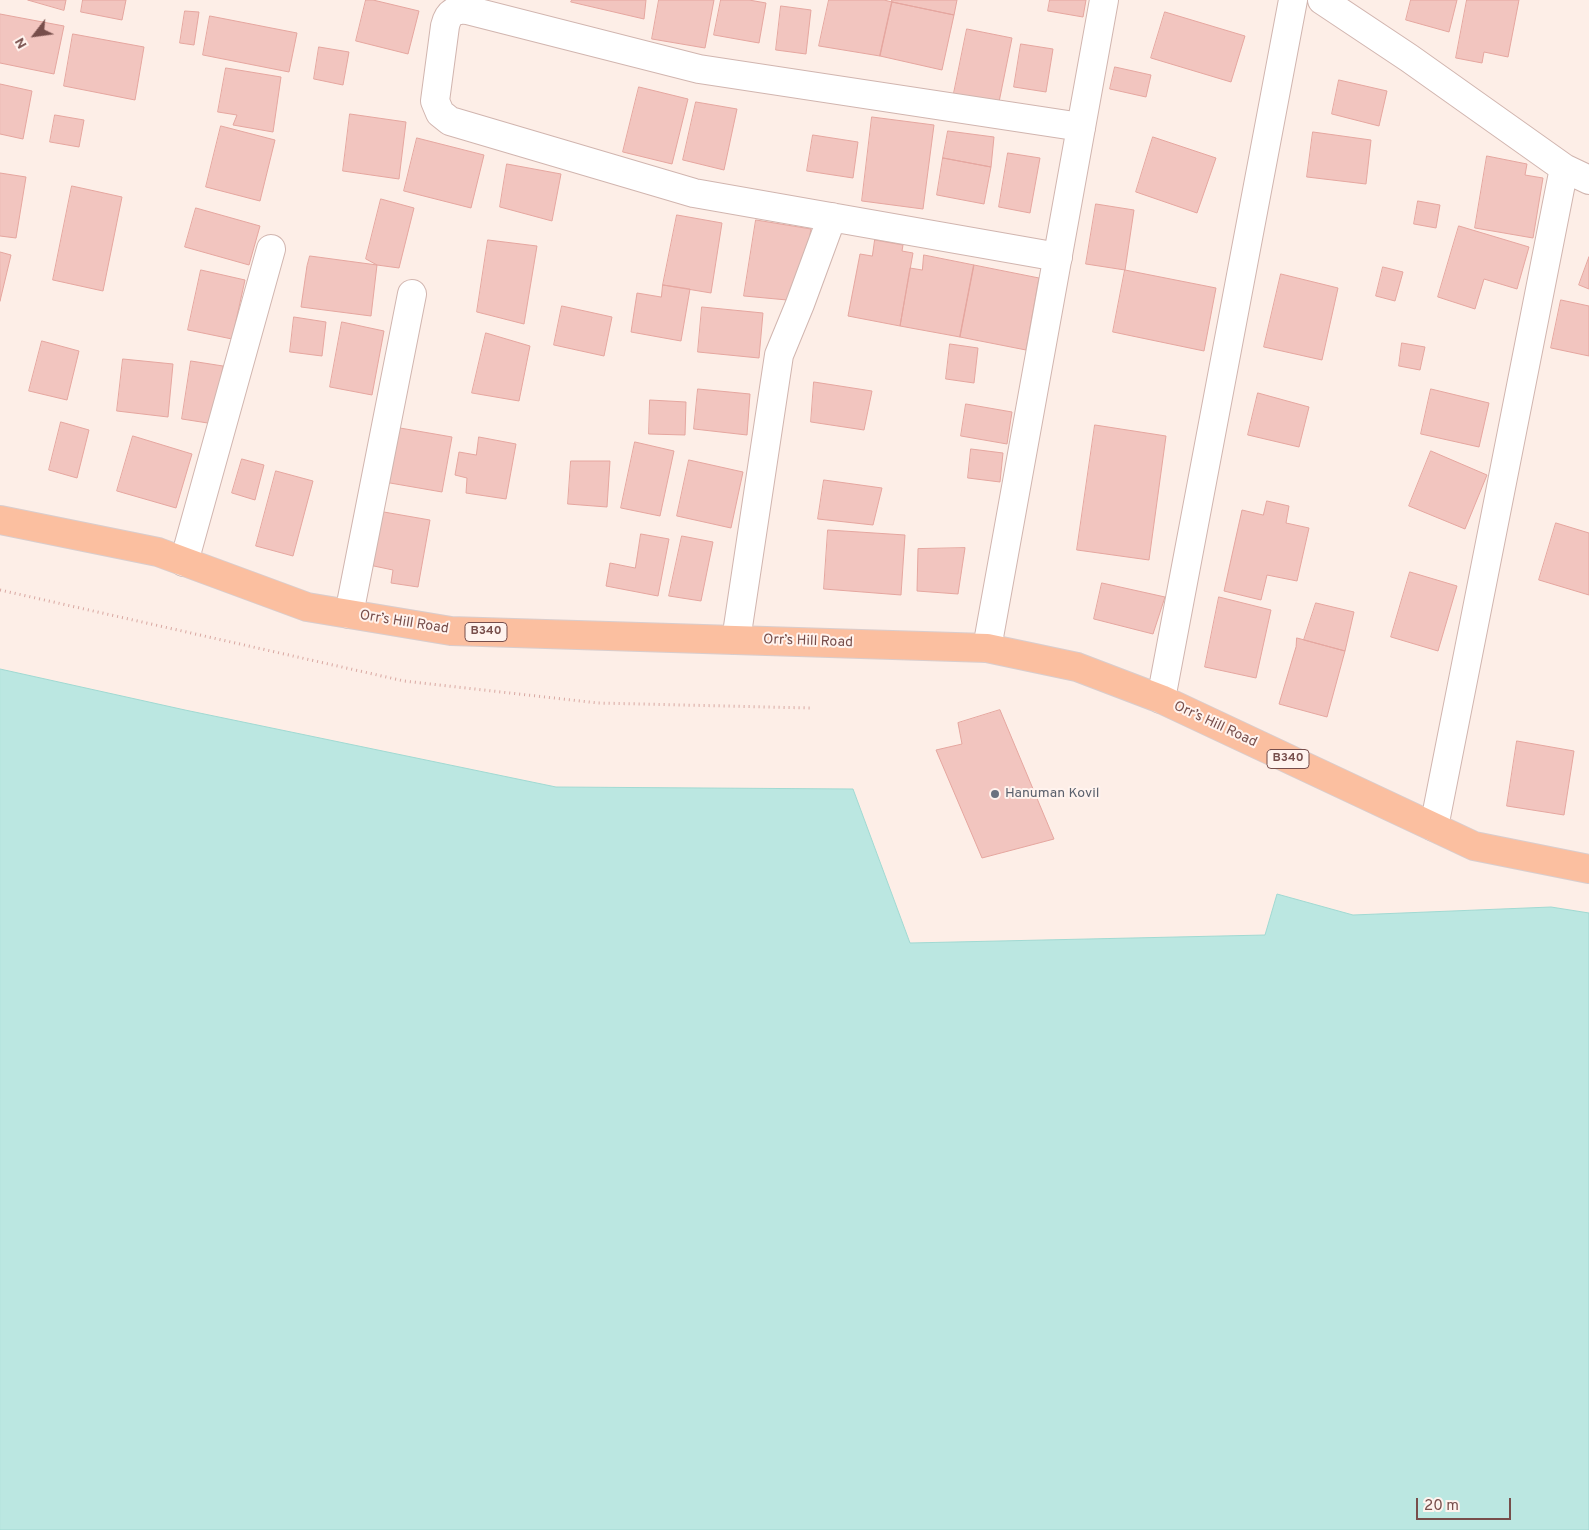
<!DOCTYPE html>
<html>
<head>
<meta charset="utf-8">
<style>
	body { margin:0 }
	#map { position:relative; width:1589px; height:1530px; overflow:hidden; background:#fdeee7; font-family:Overpass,sans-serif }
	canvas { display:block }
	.north { position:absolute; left:10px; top:10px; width:50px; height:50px; -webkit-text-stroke:4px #fff3ee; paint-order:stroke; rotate:240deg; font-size:14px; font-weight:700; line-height:20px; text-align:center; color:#774e4b }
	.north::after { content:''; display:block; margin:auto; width:18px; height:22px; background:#774e4b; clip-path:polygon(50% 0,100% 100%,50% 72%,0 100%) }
	.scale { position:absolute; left:1416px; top:1498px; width:95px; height:22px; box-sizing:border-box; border:2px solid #774e4b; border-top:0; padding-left:6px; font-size:15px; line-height:18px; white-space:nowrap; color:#774e4b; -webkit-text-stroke:4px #fff3ee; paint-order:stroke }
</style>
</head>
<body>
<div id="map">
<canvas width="1589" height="1530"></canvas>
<div class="north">N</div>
<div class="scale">20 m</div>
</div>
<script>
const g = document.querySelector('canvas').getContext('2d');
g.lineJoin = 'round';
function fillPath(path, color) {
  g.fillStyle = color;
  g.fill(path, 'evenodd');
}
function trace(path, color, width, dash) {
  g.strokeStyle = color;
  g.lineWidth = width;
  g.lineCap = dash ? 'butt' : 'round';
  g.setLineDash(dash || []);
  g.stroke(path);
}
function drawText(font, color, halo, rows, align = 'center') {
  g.font = font + ' Overpass,sans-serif';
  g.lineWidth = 4;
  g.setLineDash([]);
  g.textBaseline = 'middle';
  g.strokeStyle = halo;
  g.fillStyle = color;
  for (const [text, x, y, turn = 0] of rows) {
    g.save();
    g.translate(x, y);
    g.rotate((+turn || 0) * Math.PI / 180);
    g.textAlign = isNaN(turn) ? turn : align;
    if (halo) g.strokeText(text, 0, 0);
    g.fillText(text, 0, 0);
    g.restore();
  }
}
const water = new Path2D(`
	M0 669 185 710 556 787 853 789 910 943 1265 935 1277 894 1353 915 1551 907 1589 913V1530H0Z`);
fillPath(water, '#bbe7e1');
trace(water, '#a1d9d2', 1);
const building = new Path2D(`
	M28 0H66L64 10Z
	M83 0H126L122 20 81 12Z
	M366 0H373L419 11 408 54 356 41Z
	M572 0H646L644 19 571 2Z
	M659 0H714L705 48 652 39Z
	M721 0H749L766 3 759 43 714 35Z
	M829 0H884L892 2 880 56 819 46Z
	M892 0H957L954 15 892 2Z
	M1050 0H1086L1083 17 1048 11Z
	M1411 0H1457L1449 32 1406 20Z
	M1467 0H1519L1508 57 1484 52 1482 63 1456 58Z
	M892 2 954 15 942 70 880 56Z
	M781 6 811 10 806 54 776 50Z
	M185 11 199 12 194 45 180 43Z
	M1165 12 1245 36 1231 82 1151 58Z
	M0 14 64 26 54 74 0 63Z
	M210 16 297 33 289 72 203 55Z
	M967 29 1012 38 998 107 953 98Z
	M73 34 144 47 135 100 64 86Z
	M1021 44 1053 49 1046 92 1014 87Z
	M319 47 349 52 343 85 314 79Z
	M1115 67 1151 75 1146 97 1110 89Z
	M226 68 281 77 273 132 233 125 237 115 218 112Z
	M1339 80 1387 91 1379 126 1332 114Z
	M0 84 32 91 23 139 0 134Z
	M639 87 688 99 672 164 623 152Z
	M696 102 737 109 724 170 683 160Z
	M350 114 406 122 399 179 343 171Z
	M55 115 84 120 79 147 50 142Z
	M872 117 934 125 923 209 862 201Z
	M221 126 275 140 260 201 206 187Z
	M948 131 994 137 991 167 943 158Z
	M1313 132 1371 140 1366 184 1307 177Z
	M813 135 858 142 853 178 807 171Z
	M1153 137 1216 158 1197 213 1136 192Z
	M417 138 484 155 471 208 404 191Z
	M1008 153 1040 158 1030 213 999 207Z
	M1487 156 1527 164 1525 175 1543 178 1533 238 1475 228Z
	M943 158 991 167 984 204 937 195Z
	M507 164 561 174 552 221 500 207Z
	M0 173 26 177 16 238 0 236Z
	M72 186 122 197 103 291 53 280Z
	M381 199 414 208 399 268 377 265 366 259Z
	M1418 201 1440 205 1436 228 1414 224Z
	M1096 204 1134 210 1125 270 1086 264Z
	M196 208 260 226 249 265 185 247Z
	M677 215 722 223 711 293 663 285Z
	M756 220 811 229 798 301 744 296Z
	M1459 226 1529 247 1517 289 1484 279 1475 309 1438 297Z
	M488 240 537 246 524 324 477 312Z
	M875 240 903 245 902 251 913 253 900 326 848 316 860 254 872 256Z
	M0 252 11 255 0 301Z
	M924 255 974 265 960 337 900 326 910 268 922 270Z
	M310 256 377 265 371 316 301 307 307 266Z
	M1589 257V289L1579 285Z
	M974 265 1039 278 1026 350 960 337Z
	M1383 267 1403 272 1395 301 1376 296Z
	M201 270 245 280 232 339 188 330Z
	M1125 270 1216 288 1204 351 1113 332Z
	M1281 274 1338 288 1322 360 1264 347Z
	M663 285 690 289 681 341 631 332 637 293 661 297Z
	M1561 300 1589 306V356L1551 348Z
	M562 306 612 317 604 356 554 345Z
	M702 307 763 313 759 358 698 352Z
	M294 317 326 322 322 356 290 352Z
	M342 322 384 331 372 395 330 387Z
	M486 333 530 346 519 401 472 393Z
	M42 341 79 351 67 400 29 391Z
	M1402 343 1425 347 1420 370 1399 366Z
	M950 344 978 348 974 383 946 379Z
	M123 359 173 364 168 417 117 411Z
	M191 361 223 366 214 424 182 419Z
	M814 382 872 391 864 430 811 422Z
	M698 389 750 394 747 435 694 429Z
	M1431 389 1489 403 1479 447 1421 434Z
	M1258 393 1309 407 1299 447 1248 435Z
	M650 400 686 402 685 435 649 434Z
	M966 404 1012 412 1007 444 961 436Z
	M61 422 89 430 77 478 49 470Z
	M1095 425 1166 436 1149 560 1077 550Z
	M400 428 452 437 442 492 390 483Z
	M133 436 192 454 176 508 117 491Z
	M479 437 516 444 506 499 466 493 467 478 455 475 459 452 476 455Z
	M635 442 674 451 660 516 621 508Z
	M971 449 1003 453 1000 482 968 478Z
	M1431 451 1487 475 1465 529 1409 506Z
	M242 459 264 465 255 500 232 493Z
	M689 460 743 472 731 528 677 516Z
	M571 461H610L607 507 568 504Z
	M276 471 313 481 293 556 256 546Z
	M824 480 882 488 873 525 818 519Z
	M1267 501 1289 506 1286 523 1309 528 1297 581 1267 575 1261 600 1224 591 1242 510 1263 515Z
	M378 511 430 520 418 587 391 583 393 570 369 565Z
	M1556 523 1589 533V595L1539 580Z
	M828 530 905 535 901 595 824 589Z
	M641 534 669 539 658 596 606 586 610 563 635 568Z
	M682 536 713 542 701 601 669 596Z
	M965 548 958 594 917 591 918 549Z
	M1410 572 1457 586 1438 651 1391 637Z
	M1102 583 1165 597 1153 634 1094 619Z
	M1219 597 1271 610 1256 678 1205 667Z
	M1316 603 1354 612 1345 651 1304 640Z
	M1297 638 1345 651 1327 717 1279 704 1296 647Z
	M1000 710 1054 839 982 858 936 750 962 744 958 723Z
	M1517 741 1574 751 1564 815 1507 806Z`);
fillPath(building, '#f2c5bf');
trace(building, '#e5a69f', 1);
const minor = new Path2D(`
	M1322 0 1409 58 1564 168 1589 180
	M1058 257 694 193 450 121 440 113 435 101 445 26C448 13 454 9 467 10L699 69 1081 127
	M184 562 271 249
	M349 614 412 294
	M736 640 779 355 800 304 832 217
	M1161 699 1293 0
	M1434 827 1564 168`);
const tertiary = new Path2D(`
	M987 648 1104 0`);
const primary = new Path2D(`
	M0 520 158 552 307 607 451 631 987 648 1077 667 1161 699 1474 846 1589 869`);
trace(minor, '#d1b5af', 30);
trace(tertiary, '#d1b5af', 30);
trace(primary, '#d9cdcd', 30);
trace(new Path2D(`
	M0 590 404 681 598 703 810 708`), '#d8a7a1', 3, [1, 4]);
trace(minor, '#fff', 28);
trace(tertiary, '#fff', 28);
trace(primary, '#fbbfa0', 28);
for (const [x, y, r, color] of [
	[995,794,5,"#6b7280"]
]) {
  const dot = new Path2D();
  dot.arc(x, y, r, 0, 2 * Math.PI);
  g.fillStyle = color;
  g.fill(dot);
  trace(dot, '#fff3ee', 2);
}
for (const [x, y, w] of [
	[486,632,42],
	[1288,759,42]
]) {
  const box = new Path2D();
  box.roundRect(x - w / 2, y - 9.5, w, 19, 4);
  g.fillStyle = '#fff3ee';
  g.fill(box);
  trace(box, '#774e4b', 1);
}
drawText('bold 12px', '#774e4b', null, [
	["B340",486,632],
	["B340",1288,759]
]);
drawText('14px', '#774e4b', '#fff3ee', [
	["Orr’s Hill Road",404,623,9],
	["Orr’s Hill Road",808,642,2],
	["Orr’s Hill Road",1215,725,25]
]);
drawText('14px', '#5b616d', '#fff3ee', [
	["Hanuman Kovil",1005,794]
], 'left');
</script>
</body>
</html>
